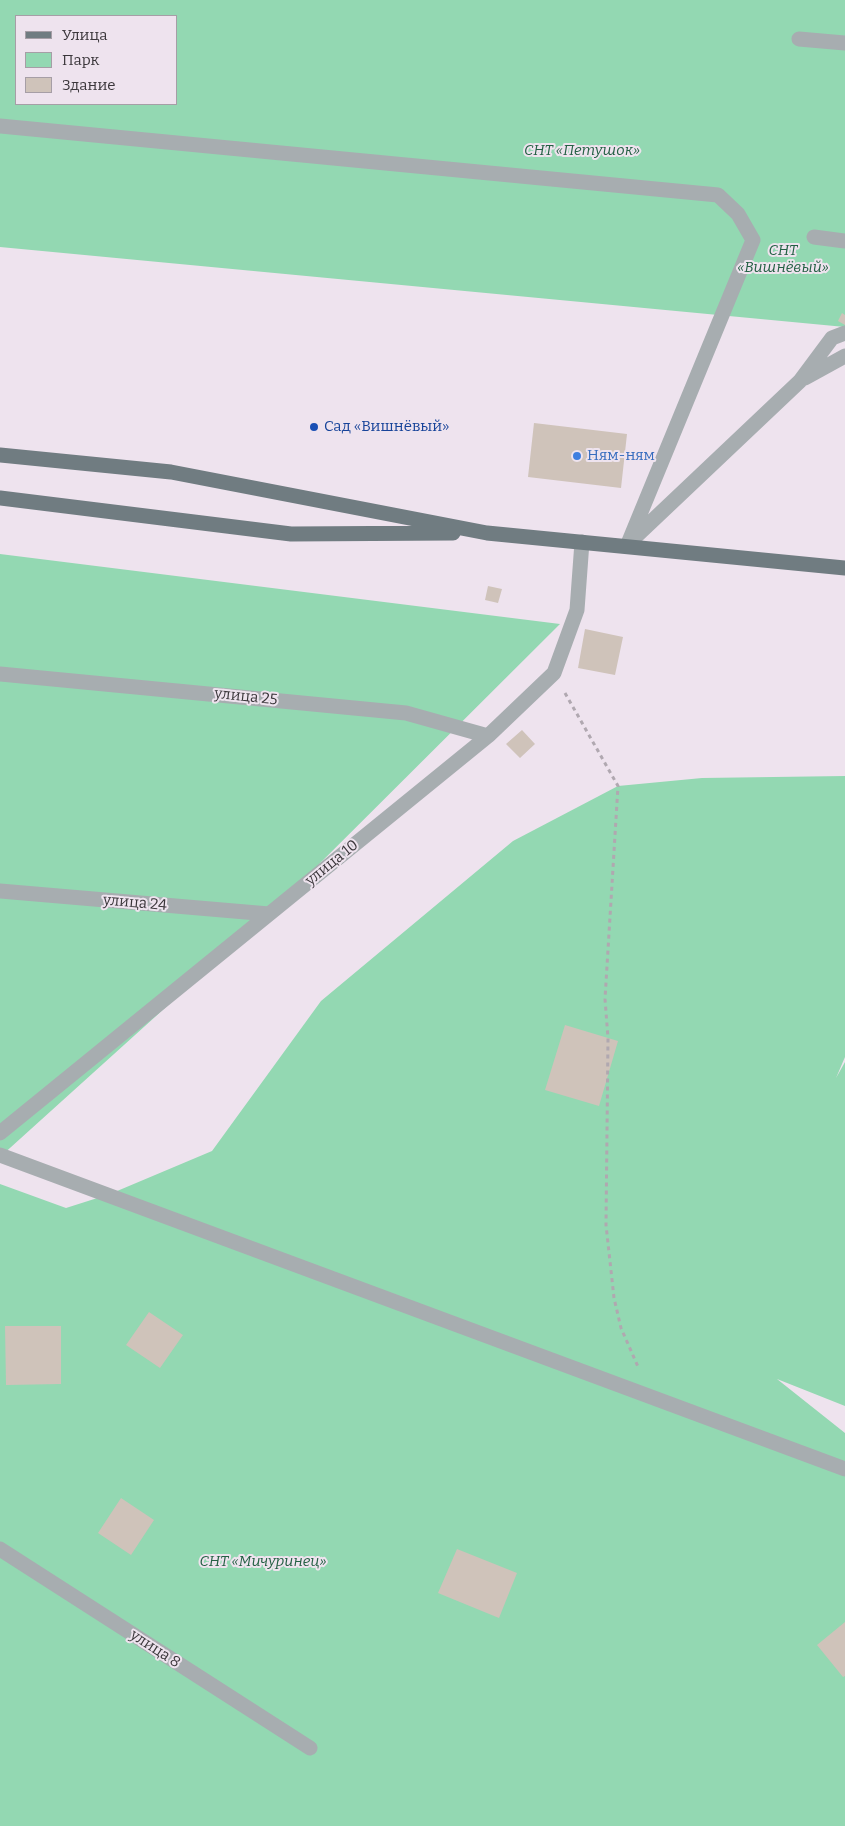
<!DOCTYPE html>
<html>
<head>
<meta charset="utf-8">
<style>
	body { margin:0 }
	#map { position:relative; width:845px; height:1826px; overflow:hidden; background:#eee3ee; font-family:Bitter,serif }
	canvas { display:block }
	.legend { position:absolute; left:15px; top:15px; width:162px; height:90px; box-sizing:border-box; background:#eee3ee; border:1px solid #a69ea6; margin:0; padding:6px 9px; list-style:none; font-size:15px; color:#3a363a }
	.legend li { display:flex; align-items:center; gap:10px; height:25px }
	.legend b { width:25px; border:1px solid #a69ea6 }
</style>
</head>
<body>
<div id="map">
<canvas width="845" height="1826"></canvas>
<ul class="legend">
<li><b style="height:6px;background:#707c81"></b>Улица</li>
<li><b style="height:14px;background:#93d8b2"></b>Парк</li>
<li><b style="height:14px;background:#cfc3ba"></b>Здание</li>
</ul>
</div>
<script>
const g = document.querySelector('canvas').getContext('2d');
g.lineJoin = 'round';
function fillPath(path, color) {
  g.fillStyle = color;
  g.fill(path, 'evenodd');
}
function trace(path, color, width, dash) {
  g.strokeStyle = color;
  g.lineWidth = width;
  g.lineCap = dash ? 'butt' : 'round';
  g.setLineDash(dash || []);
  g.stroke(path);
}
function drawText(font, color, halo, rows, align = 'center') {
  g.font = font + ' Bitter,serif';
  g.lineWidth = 4;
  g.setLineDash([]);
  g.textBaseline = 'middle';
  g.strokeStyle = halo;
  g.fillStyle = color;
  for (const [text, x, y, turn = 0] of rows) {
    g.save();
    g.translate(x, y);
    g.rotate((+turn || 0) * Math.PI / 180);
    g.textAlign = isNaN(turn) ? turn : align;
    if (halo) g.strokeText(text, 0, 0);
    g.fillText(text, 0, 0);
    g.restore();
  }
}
fillPath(new Path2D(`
	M0 0H845V327L0 247ZM16 16H176V104H16Z
	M0 554 560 624 269 914 0 1157Z
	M845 776V1057L836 1078 845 1062V1406L777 1379 845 1433V1826H0V1184L66 1208 110 1194 212 1151 321 1001 513 841 618 786 702 778Z`), '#93d8b2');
fillPath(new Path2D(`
	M842 313 845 315V325L838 321Z
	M534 423 627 434 621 488 528 477Z
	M488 586 502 589 498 603 485 600Z
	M585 629 623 637 615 675 578 668Z
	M522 730 535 744 520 758 506 744Z
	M565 1025 618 1041 599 1106 545 1090Z
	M149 1312 183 1335 160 1368 126 1345Z
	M5 1326H61V1384L6 1385Z
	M121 1498 154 1520 131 1555 98 1533Z
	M457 1549 517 1573 499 1618 438 1593Z
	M845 1622V1676L843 1677 817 1645Z`), '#cfc3ba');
trace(new Path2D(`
	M565 693 618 786 605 999 608 1038 606 1225 614 1298 621 1328 639 1369`), '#b0a8b0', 3, [4, 4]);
trace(new Path2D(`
	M799 39 845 43
	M0 126 718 195 738 214 753 240 627 546
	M814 237 845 241
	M805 378 845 356
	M631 541 800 381 832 338 845 333
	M0 674 406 713 488 736
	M0 891 269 914
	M0 1133 488 736 554 673 577 610 582 542
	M0 1155 845 1469
	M0 1549 310 1748`), '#a7adb0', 15);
trace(new Path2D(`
	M0 455 171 472 487 533 845 568
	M0 498 291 534 453 533`), '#707c81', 15);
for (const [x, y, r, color] of [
	[314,427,5,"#1a4fb4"],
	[577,456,5,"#3f7fe0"]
]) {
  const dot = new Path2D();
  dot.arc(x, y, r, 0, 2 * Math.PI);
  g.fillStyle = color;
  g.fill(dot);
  trace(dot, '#eee3ee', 2);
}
drawText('italic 15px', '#246044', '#eee3ee', [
	["СНТ «Петушок»",582,151],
	["СНТ",783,251],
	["«Вишнёвый»",783,268],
	["СНТ «Мичуринец»",263,1562]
]);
drawText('15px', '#164399', '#eee3ee', [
	["Сад «Вишнёвый»",324,427]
], 'left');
drawText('15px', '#366cbe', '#eee3ee', [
	["Ням-ням",587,456]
], 'left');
drawText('15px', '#3a363a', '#eee3ee', [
	["улица 25",246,697,6],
	["улица 10",332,863,-39],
	["улица 24",135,903,5],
	["улица 8",155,1649,33]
]);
</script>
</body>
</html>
